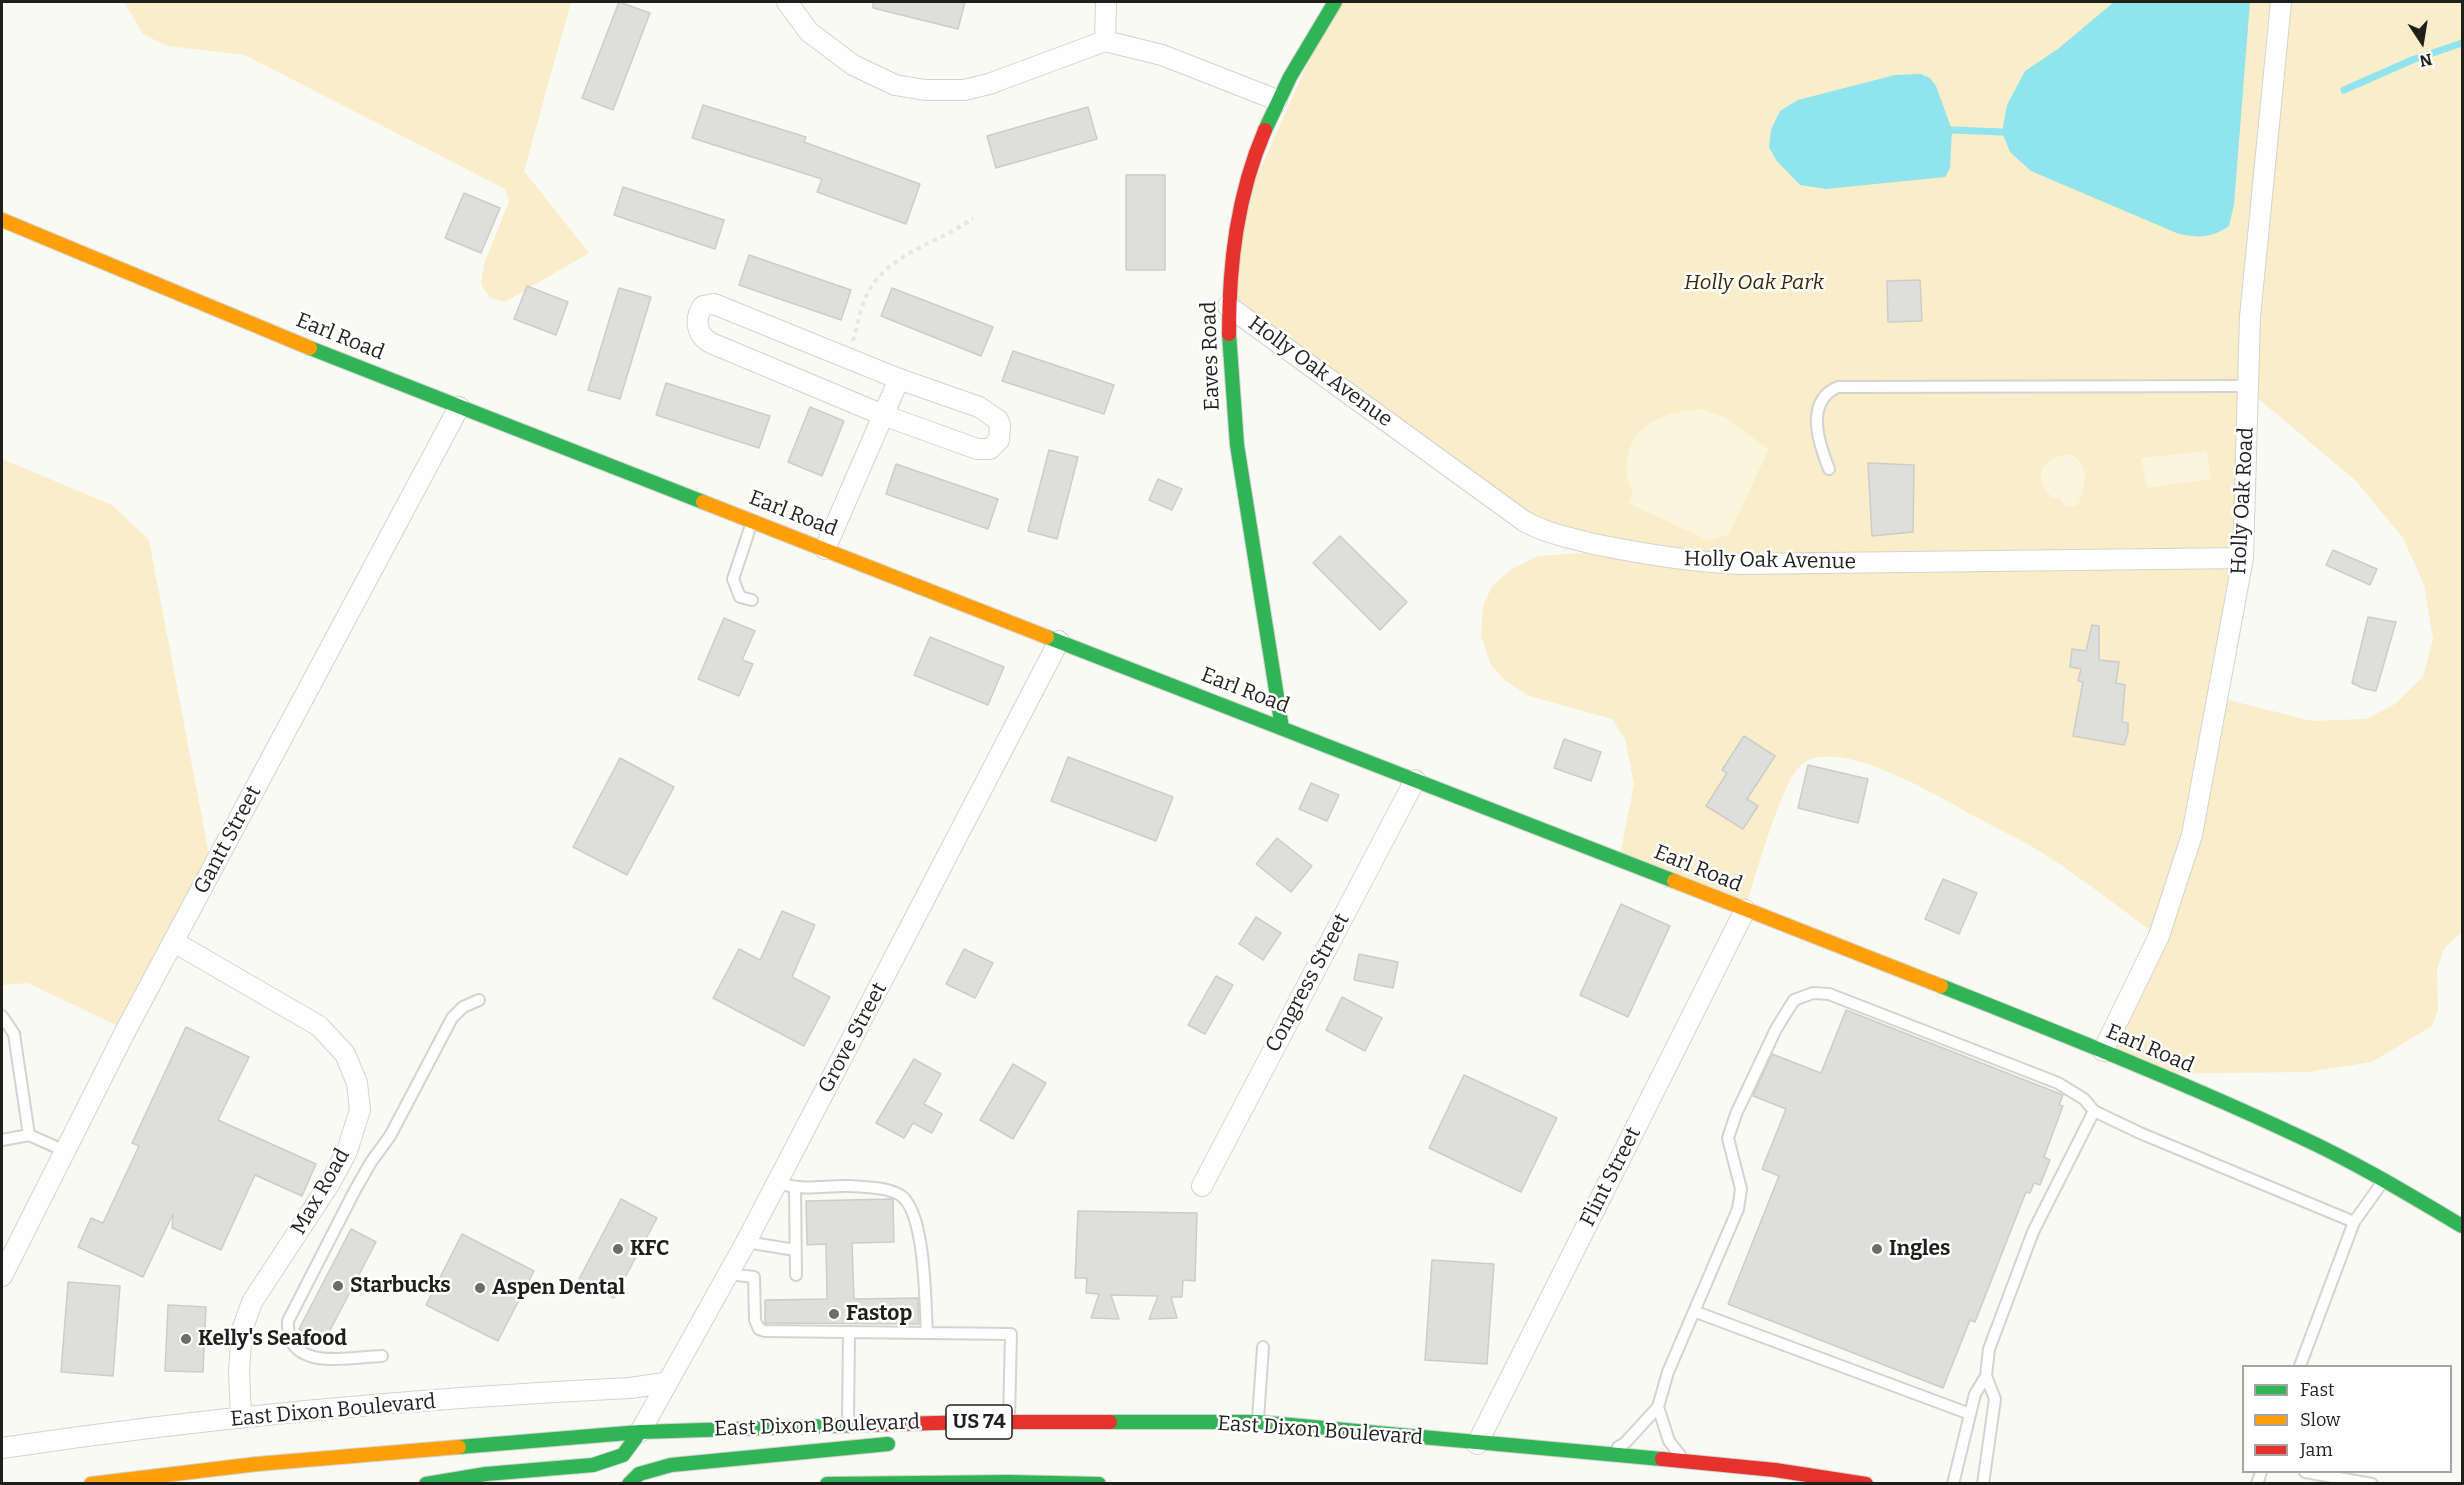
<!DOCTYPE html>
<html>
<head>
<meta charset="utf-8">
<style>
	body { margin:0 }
	#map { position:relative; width:2464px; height:1485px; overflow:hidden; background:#fafaf5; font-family:Bitter,serif }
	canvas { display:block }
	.frame { position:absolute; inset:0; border:3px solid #201f1c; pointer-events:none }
	.legend { position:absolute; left:2242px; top:1365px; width:210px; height:108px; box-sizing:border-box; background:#fff; border:2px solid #a6a5a4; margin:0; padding:8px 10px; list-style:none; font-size:18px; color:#201f1c }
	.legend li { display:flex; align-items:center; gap:12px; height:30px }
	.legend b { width:30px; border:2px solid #a6a5a4 }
	.north { position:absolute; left:2392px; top:12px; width:60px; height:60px; -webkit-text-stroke:4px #fff; paint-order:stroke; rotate:168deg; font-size:16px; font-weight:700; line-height:24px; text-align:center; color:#201f1c }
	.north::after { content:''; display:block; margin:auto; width:21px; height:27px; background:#201f1c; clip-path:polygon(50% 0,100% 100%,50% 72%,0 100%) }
</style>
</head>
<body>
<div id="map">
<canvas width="2464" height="1485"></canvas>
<div class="frame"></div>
<ul class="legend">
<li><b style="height:8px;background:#30b455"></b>Fast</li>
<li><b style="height:8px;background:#ff9f0a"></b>Slow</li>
<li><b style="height:8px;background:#e5322d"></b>Jam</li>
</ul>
<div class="north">N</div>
</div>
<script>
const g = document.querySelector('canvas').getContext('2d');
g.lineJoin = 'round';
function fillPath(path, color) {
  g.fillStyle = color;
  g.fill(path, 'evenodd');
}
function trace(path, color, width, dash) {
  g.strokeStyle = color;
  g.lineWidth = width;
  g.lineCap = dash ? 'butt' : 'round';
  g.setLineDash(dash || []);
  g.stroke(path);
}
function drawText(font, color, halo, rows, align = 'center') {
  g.font = font + ' Bitter,serif';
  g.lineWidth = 5;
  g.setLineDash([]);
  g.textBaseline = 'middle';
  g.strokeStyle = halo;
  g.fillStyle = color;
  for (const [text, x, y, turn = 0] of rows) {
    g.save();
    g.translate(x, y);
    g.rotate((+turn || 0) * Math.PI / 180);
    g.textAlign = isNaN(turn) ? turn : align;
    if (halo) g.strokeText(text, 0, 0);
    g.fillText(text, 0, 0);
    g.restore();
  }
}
fillPath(new Path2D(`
	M124 2H571L524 171 589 253 505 302 490 298 481 284 484 264 509 201 505 189 245 55 167 46 143 34Z
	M1335 2H2462V931L2444 949 2437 970 2438 1010 2432 1026 2372 1062 2307 1072 2156 1074 2103 1051 2158 936C2120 908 2083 879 2044 854 2022 840 1998 829 1976 817 1941 798 1835 732 1800 766 1780 786 1755 878 1745 910L1619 860 1634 785 1625 739 1612 719 1529 696 1506 681 1491 665 1481 636 1483 606 1492 586 1512 569 1538 556 1621 550 1563 537 1228 306 1239 217ZM2248 390 2356 481 2403 538 2424 585 2433 639 2423 677 2395 704 2366 719 2312 721 2217 697 2243 558Z
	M2 459 112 505 149 540 212 870 126 1030 28 983 2 985Z`), '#f9edca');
fillPath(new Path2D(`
	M1701 409 1724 417 1769 449 1729 534 1712 540 1705 539 1628 503 1633 491C1626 482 1626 471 1627 460 1632 421 1668 412 1701 409Z
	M2207 451 2211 479 2147 488 2141 458Z
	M2069 454C2091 463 2086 486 2078 505L2072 507 2065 506 2059 498 2051 497C2032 473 2041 459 2069 454Z`), '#fbf5de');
fillPath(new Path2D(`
	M2114 2H2250L2234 204 2229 226C2211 238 2200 238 2179 234L2031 171 2010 152 2002 132 2007 105 2025 71 2058 49Z
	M1921 74 1930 78 1936 86 1952 130 1950 168 1945 177 1826 189 1800 185 1776 160 1769 147 1771 130 1780 111 1798 100 1895 75Z`), '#8fe4ed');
trace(new Path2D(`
	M2344 90 2412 60 2462 43
	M1952 130 2002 132`), '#8fe4ed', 7);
const building = new Path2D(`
	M619 2 650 13 613 110 582 98Z
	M873 2H965L958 29 873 8Z
	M703 105 806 137 804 142 920 184 906 224 817 192 822 179 692 138Z
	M1088 107 1097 139 996 168 987 136Z
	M1126 175H1165V270H1126Z
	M623 187 724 220 715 249 614 215Z
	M464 193 500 208 481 253 445 238Z
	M749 255 851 290 841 320 739 285Z
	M1920 280 1922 321 1888 322 1887 281Z
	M527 286 568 302 556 335 514 319Z
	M619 288 651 297 620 399 588 390Z
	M892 288 993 327 981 356 881 316Z
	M1013 351 1114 385 1104 414 1002 381Z
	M666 383 770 416 759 448 656 415Z
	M810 407 844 421 822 476 788 462Z
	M1049 450 1078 457 1057 539 1028 531Z
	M1868 463 1914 465 1913 532 1872 536Z
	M896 464 998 499 988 529 886 494Z
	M1158 479 1182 489 1172 510 1149 500Z
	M1340 536 1407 602 1380 630 1313 563Z
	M2333 550 2377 569 2370 585 2326 565Z
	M2368 617 2396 622 2376 691 2362 688 2352 683Z
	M724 618 755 631 742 660 753 664 739 696 698 679Z
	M2092 625 2099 626V660L2119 662 2116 683 2125 685 2122 722 2128 723V733L2124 745 2073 736 2083 682 2078 681 2081 669 2070 667 2072 649 2086 651Z
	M930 637 1004 667 988 705 914 675Z
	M1744 736 1775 756 1747 799 1758 806 1743 829 1706 806 1727 773 1722 770Z
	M1564 739 1601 752 1591 781 1554 768Z
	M1068 757 1173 797 1156 841 1051 801Z
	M620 758 674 787 627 875 573 847Z
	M1808 765 1868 779 1858 823 1798 808Z
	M1311 783 1339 795 1327 821 1299 809Z
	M1277 838 1312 866 1291 892 1256 864Z
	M1943 879 1977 893 1959 934 1925 919Z
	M1621 904 1670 926 1628 1017 1580 995Z
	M782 911 815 925 792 977 830 997 804 1046 713 998 739 949 760 960Z
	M1256 917 1281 933 1263 960 1239 944Z
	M964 949 993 963 975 998 946 984Z
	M1359 954 1398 962 1393 988 1354 980Z
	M1216 976 1233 985 1205 1034 1188 1025Z
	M1342 997 1382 1018 1365 1051 1326 1030Z
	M1846 1010 2063 1095 2059 1105 2063 1106 2044 1157 2050 1160 2040 1185 2034 1183 2030 1193 2026 1192 1975 1322 1970 1320 1943 1388 1728 1304 1779 1176 1762 1169 1786 1109 1753 1096 1772 1054 1821 1073Z
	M186 1027 249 1057 218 1120 316 1164 302 1196 255 1175 221 1250 172 1228 173 1214 143 1277 78 1247 91 1218 103 1223 139 1146 132 1143Z
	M914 1059 941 1074 924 1104 942 1114 932 1133 913 1123 904 1138 876 1123Z
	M1013 1064 1046 1083 1013 1139 980 1120Z
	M1464 1075 1557 1118 1521 1192 1429 1148Z
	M621 1199 657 1218 614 1298 579 1279Z
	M890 1199 893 1200 894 1242 852 1243 854 1299 918 1298 919 1324 765 1323V1300L827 1299 826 1244 807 1245 806 1201Z
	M1078 1211 1197 1213 1195 1281 1183 1280 1182 1297H1171L1177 1318 1149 1319 1158 1296 1111 1295 1119 1319 1091 1318 1099 1294 1086 1293 1087 1278H1075Z
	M351 1229 376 1242 324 1342 299 1329Z
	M462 1234 534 1271 498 1341 426 1305Z
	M1432 1260 1494 1264 1487 1364 1425 1360Z
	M68 1282 120 1286 113 1376 61 1372Z
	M168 1305 206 1307 203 1372 165 1371Z`);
fillPath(building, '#dededd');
trace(building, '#cccccb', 1.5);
const lane = new Path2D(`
	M1829 469C1819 444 1804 401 1838 387L2248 386
	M752 522 733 579 740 597 752 600
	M2 1016 14 1034 29 1135 2 1140
	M29 1135 65 1151
	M776 1182C801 1192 824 1185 850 1186 865 1187 886 1187 900 1195 926 1211 925 1304 927 1333
	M795 1188 796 1275
	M746 1242 795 1250
	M728 1274 754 1277 755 1320 759 1329 765 1331 1011 1334 1009 1419
	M1696 1312 1970 1414
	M382 1356C349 1357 285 1373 288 1321L354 1192 371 1162 390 1136 452 1018 463 1007 479 1000
	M2300 1366 2354 1222 2384 1180
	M1658 1407 1669 1441 1680 1455
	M1258 1419 1263 1347
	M848 1422 849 1332
	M1618 1447 1625 1443 1658 1407 1668 1372 1738 1209 1741 1189 1728 1138 1736 1114 1776 1029 1794 1000 1813 993 1829 994 2058 1083 2084 1099 2094 1111 2140 1133 2354 1222
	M2305 1472 2372 1484
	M1953 1484 1975 1394 1986 1376 1989 1349 2033 1232 2094 1111
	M1983 1484 1995 1399 1986 1376
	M2257 1484 2261 1472`);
const street = new Path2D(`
	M787 2 809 32 853 65 895 85 925 90H964L989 84 1105 41 1162 55 1277 100
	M1105 41 1106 2
	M714 304 899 379 979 407 998 420 1000 425 999 440 990 449H977L883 415 711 343C696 335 694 319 703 306Z
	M1228 306 1524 521C1545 533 1570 538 1594 544 1643 554 1691 562 1740 564L2243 558
	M825 549 899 379
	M174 942 319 1026 345 1054 357 1083 360 1110 347 1151 330 1183 252 1302 242 1330 239 1371 241 1418
	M2103 1051 2159 936 2192 835 2243 558 2250 317 2281 2
	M1202 1186 1415 780
	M2 1276 126 1030 459 407
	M640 1432 746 1242 1059 641
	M1477 1444 1745 910
	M2 1448C209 1417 420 1398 630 1388L665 1383`);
const fast = new Path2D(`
	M1265 130 1290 77 1335 2
	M1229 334 1237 445 1282 728
	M310 348 703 502
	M1047 637 1674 881
	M1941 986C2061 1034 2181 1081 2298 1136 2355 1162 2408 1194 2462 1226
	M1110 1422H1258L1662 1459
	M459 1447 640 1432 861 1425
	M426 1484 486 1474 593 1465 623 1455 640 1432
	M629 1484 639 1474 671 1465 888 1444
	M827 1484 1009 1482 1099 1484`);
const slow = new Path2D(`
	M2 220 310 348
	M703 502 1047 637
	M1674 881 1941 986
	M91 1484 257 1464 459 1447`);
const jam = new Path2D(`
	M1229 334C1229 264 1237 195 1265 130
	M861 1425 974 1422H1110
	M1662 1459 1775 1470 1866 1484`);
trace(lane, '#d3d3cf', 14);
trace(street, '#d3d3cf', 22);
trace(fast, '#d3d3cf', 16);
trace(slow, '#d3d3cf', 16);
trace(jam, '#d3d3cf', 16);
trace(new Path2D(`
	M853 341C858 323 862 299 873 284 898 250 941 242 973 218`), '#e6e6e4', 4, [4.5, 4.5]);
trace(lane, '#fefefe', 10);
trace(street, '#fefefe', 20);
trace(fast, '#30b455', 14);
trace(slow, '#ff9f0a', 14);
trace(jam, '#e5322d', 14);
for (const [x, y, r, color] of [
	[618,1249,6,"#6c6c68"],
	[1877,1249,6,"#6c6c68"],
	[338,1286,6,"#6c6c68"],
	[480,1288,6,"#6c6c68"],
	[834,1314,6,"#6c6c68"],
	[186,1339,6,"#6c6c68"]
]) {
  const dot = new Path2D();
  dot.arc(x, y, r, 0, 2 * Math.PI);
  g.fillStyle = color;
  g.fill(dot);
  trace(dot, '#fff', 2);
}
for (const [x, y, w] of [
	[979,1422,66]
]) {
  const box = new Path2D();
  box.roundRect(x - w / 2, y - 17, w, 34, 4.5);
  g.fillStyle = '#fff';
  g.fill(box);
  trace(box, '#201f1c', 1.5);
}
drawText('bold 20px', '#201f1c', null, [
	["US 74",979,1422]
]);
drawText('italic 21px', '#362b04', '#fff', [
	["Holly Oak Park",1754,283]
]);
drawText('21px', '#201f1c', '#fff', [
	["Earl Road",340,337,22],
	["Eaves Road",1211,356,-92],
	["Holly Oak Avenue",1320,372,36],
	["Holly Oak Road",2243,501,-87],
	["Earl Road",793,514,21],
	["Holly Oak Avenue",1770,561,1],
	["Earl Road",1245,691,21],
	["Gantt Street",228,840,-62],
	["Earl Road",1698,869,22],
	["Congress Street",1308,983,-62],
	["Grove Street",853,1038,-62],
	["Earl Road",2150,1049,23],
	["Flint Street",1611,1177,-63],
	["Max Road",321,1192,-60],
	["East Dixon Boulevard",333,1411,-5],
	["East Dixon Boulevard",817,1426,-2],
	["East Dixon Boulevard",1320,1431,4]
]);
drawText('bold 21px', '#201f1c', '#fff', [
	["KFC",630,1249],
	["Ingles",1889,1249],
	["Starbucks",350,1286],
	["Aspen Dental",492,1288],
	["Fastop",846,1314],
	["Kelly's Seafood",198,1339]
], 'left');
</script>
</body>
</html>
